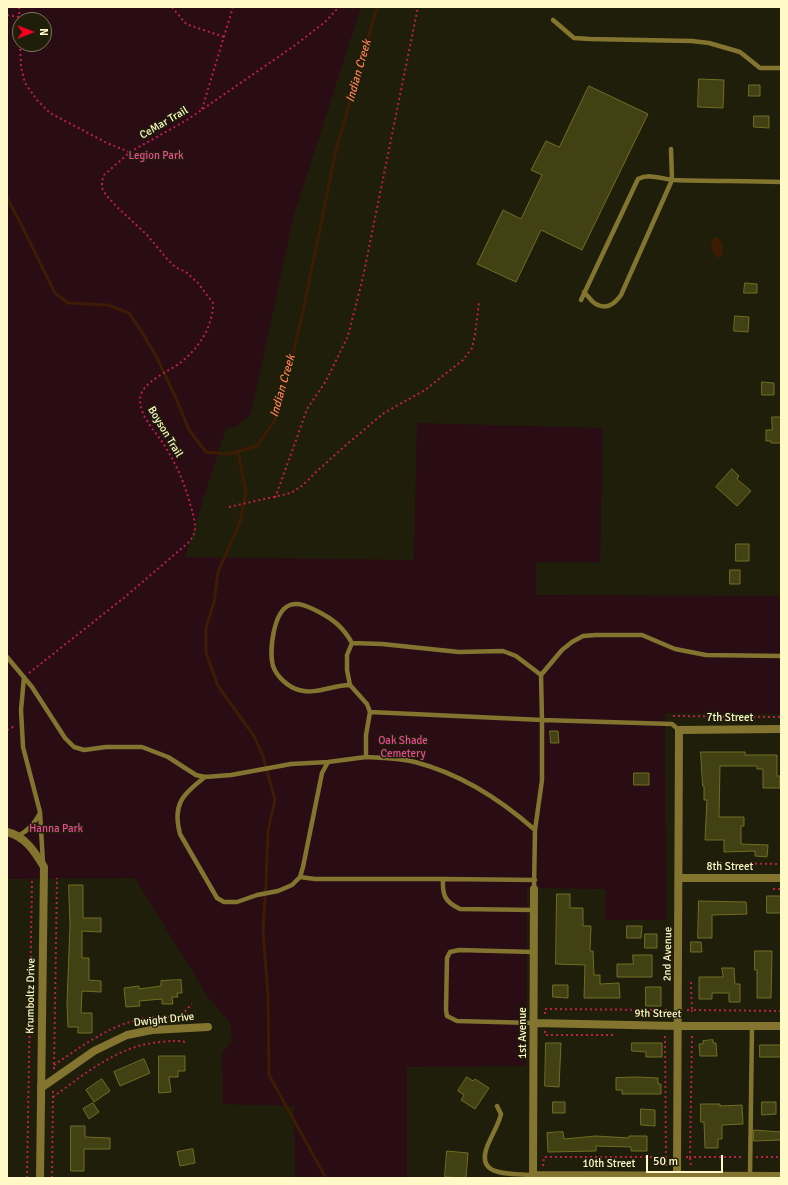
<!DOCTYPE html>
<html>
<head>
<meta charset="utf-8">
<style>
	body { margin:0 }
	#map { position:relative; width:788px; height:1185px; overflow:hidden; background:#1f1e0a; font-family:Signika,sans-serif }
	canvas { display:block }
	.frame { position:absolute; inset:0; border:8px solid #fff9c7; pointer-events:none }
	.north { position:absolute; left:12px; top:12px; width:40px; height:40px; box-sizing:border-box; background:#1f1e0a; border:1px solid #797656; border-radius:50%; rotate:90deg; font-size:11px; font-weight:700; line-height:16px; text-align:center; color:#fff9c7 }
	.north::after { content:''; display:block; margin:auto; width:14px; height:18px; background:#f2001e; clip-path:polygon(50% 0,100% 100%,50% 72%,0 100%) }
	.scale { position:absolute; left:646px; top:1155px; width:77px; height:18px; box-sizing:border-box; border:2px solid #fff9c7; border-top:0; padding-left:5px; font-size:12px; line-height:14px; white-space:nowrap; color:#fff9c7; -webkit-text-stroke:3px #1f1e0a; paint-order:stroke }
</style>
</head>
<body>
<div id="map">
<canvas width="788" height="1185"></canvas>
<div class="frame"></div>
<div class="north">N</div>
<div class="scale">50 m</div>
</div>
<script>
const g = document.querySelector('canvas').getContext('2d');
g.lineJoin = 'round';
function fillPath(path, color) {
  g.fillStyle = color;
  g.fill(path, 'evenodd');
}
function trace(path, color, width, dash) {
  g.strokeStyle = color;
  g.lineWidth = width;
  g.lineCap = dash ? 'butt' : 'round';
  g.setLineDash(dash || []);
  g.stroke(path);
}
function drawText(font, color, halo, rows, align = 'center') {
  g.font = font + ' Signika,sans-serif';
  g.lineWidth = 3;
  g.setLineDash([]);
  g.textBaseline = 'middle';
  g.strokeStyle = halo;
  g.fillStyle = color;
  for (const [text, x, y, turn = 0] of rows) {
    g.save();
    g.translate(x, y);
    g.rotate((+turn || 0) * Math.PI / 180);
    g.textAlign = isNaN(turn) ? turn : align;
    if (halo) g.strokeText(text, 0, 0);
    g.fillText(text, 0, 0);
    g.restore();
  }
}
fillPath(new Path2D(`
	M7 7H361L294 215 251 414 235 427 226 428 185 557 414 560 417 423 603 428 600 562H536V595L781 596V714L665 713 666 920H605V889L527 888 526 1066 407 1067V1178H295L294 1106 223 1104 222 1053 232 1041 230 1023 208 997 135 878 7 879ZM20 20H44V44H20Z`), '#290c14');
fillPath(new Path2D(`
	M718 237C723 243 723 247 722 255L718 258C711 252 707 239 718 237Z`), '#3e1c04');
trace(new Path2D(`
	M7 198 20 222 55 293 68 303 108 305 129 313 143 334 156 356 176 398 189 430 206 452 229 454 257 446 275 420 290 368 305 302 336 150 377 7
	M238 452 246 492 240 522 218 572 214 602 206 628V653L218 686 254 736 263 756 275 800 268 831 266 884 263 929 268 997 269 1075 326 1178`), '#3e1c04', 3);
const building = new Path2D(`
	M699 79 724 80 723 108 698 107Z
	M749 85H760V96H749Z
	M589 86 648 114 582 250 541 230 516 282 477 264 503 210 521 219 542 175 531 170 546 141 559 147Z
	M754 116H769V128L754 127Z
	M745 283 757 284V293H744Z
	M735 316 749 317 748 332 734 331Z
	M762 382 774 383V395H762Z
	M772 417H781V443H771V441H766V430H772Z
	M732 469 739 476 737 479 751 491 737 506 716 487Z
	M736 544H749V561H736Z
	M730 570H740V584H730Z
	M550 731H558L559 743H551Z
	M701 752H745V755H777V776H780V788H763V769H757V766H720L719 817H744V826H741V844L768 845 767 857 755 856V851L724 852V840H705L707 800H704V786H703Z
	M634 773H649V785H634Z
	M69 885H83V918H101V932L82 931V958H89V980L101 981V992L82 991 81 1013H92V1033H78V1027H68L67 1003 70 926Z
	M557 894H570V908H583V926H591L590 951H593L594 975H600V984L619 983 620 998H584L585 965 556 964Z
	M767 896H781V913H767Z
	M699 901 746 902 747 914 712 915V938H698Z
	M627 926H642L641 938H627Z
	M645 934H657V948H645Z
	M691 942H701L702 952H691Z
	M755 951H772L771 998H757V970H755Z
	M633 955H652V977H617V964H633Z
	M722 968H734L735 984H740V1002H729V993H712V999H699V977H723Z
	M181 980 182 993H177L178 997H172L173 1004H162V999L139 1001 140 1006 126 1007 124 988 139 986V989L161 986V981Z
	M553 985H568V998L553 997Z
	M646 987H661V1006H646Z
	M713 1040V1043H716L717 1056H700L699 1044H703V1041Z
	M546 1043H561L559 1087 545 1086Z
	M632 1043H662V1057H646V1052L632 1051Z
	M760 1045H781V1057H760Z
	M159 1056H185V1071H178V1077H169L171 1092 159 1093Z
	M144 1059 150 1073 120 1086 114 1072Z
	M467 1077 473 1081 475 1079 489 1088 475 1109 461 1100 464 1095 458 1091Z
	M636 1077 658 1078V1084H661V1094H622V1090H616V1078Z
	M102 1079 110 1091 94 1102 86 1090Z
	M553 1102H565V1113H553Z
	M762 1102H776V1114L762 1115Z
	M93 1103 99 1112 89 1119 83 1109Z
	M701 1104H720V1106L742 1105 743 1124 722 1125V1139H718V1148H705L704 1122H701Z
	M641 1109 655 1110V1126L641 1125Z
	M71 1126H85V1137L110 1138V1149H84V1171H71Z
	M754 1130 781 1132V1140L754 1141Z
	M563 1132 564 1139 596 1136 629 1138V1136H647V1151H631V1147L596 1146V1151L548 1152 547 1133Z
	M193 1149 195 1163 180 1166 177 1152Z
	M447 1151 468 1153 466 1178 445 1177Z`);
fillPath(building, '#424114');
trace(building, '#706e23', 1);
trace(new Path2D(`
	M19 7 20 40
	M172 7 186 24 224 37
	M7 15 19 17
	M20 44 21 67 25 83 37 100 50 113 107 143 129 152
	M202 109 233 7
	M275 498 295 443 307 409 326 381 348 336 363 277 418 7
	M229 507 291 493 303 485 316 472 346 445 384 413 425 390 463 360 472 348 475 335 479 302
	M29 673 125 597 189 542C192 538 195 534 195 528 195 521 193 514 191 507 185 484 176 463 163 443 154 430 141 417 140 401 139 383 168 372 180 363 199 348 213 327 213 303L198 283 186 272 175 267 168 260 147 235 116 206 106 195 102 188V181L104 175 130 152 187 120 294 46 325 22 339 7
	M673 716 781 717
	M7 730 15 726
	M715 863 781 864
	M773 889H781
	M691 982 692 1010 781 1011
	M687 1010H692L691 1015
	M545 1014V1009L670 1010
	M545 1031V1035H615
	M692 1036 690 1157H744
	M54 1065C81 1047 108 1026 141 1019 154 1017 168 1017 181 1016L188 1008 192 1004
	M54 1069 57 878
	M53 1097C86 1073 119 1045 161 1042 170 1041 177 1040 185 1042
	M686 1157H690L691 1167
	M756 1157H781
	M543 1166 544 1157H666L665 1035
	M666 1166V1157H667
	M27 1178 32 879
	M52 1178 53 1090`), '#bb204b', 2, [2, 3]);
trace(new Path2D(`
	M553 20 574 38 590 39 692 41 709 43 740 52 760 68H781
	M584 292C587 295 590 299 593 302 605 311 614 305 621 295L672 180 671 149
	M581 300 638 179C650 173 661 179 674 180 709 181 745 181 781 182
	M352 643 347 655V670L350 685 367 704 370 712 366 735V757C382 758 399 758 415 762 461 774 500 799 535 830
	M7 657 32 687 65 738 74 747 84 750 106 747H142L168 757 196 775 205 777 231 775 291 764 328 762 322 773 303 867 300 877 292 885 278 891 257 895 237 902H224L217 898 180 834C172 804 183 794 205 777
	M24 677 21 710 23 747 40 812 43 863
	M350 685C333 685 315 695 299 690 288 687 277 677 273 666 269 652 273 611 290 605 299 602 309 607 317 611 333 619 343 627 352 643L382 644 459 652 503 651 516 656 541 675
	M370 712 542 720 672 724 679 730
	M328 762 366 757
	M18 836C29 830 34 824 40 813
	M300 877 315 879H443C442 895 445 902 460 909L534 910
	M443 879 535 880
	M534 889 535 830 542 780V720L541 675 562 650 572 642 583 636 596 635H642L675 649 706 655 781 656
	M534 952 459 950 450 952 447 958 446 1010 447 1016 457 1021 534 1023
	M497 1106 501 1114C499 1123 494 1131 490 1140 471 1178 508 1173 533 1175
	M750 1176 752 1026`), '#83742f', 4.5);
trace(new Path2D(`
	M7 832C25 836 35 852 44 867L40 1178
	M679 878H781
	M534 1023 678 1026H781
	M41 1088 94 1051 127 1035 152 1030 208 1027
	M533 1175 781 1176
	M533 1178 534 889
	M677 1178 679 730 781 729`), '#83742f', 8);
drawText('11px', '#fff9c7', '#1f1e0a', [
	["CeMar Trail",164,123,-30],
	["Boyson Trail",165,432,59],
	["7th Street",730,718],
	["8th Street",730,867],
	["2nd Avenue",668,954,-89],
	["Krumboltz Drive",31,996,-89],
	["9th Street",658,1014,1],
	["Dwight Drive",164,1020,-6],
	["1st Avenue",523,1033,-90],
	["10th Street",609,1164]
]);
drawText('11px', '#ec4794', '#1f1e0a', [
	["Legion Park",156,156],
	["Oak Shade",403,741],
	["Cemetery",403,754],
	["Hanna Park",56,829]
]);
drawText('italic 12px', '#ff7e55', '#1f1e0a', [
	["Indian Creek",359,71,-74],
	["Indian Creek",283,386,-74]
]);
</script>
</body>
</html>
